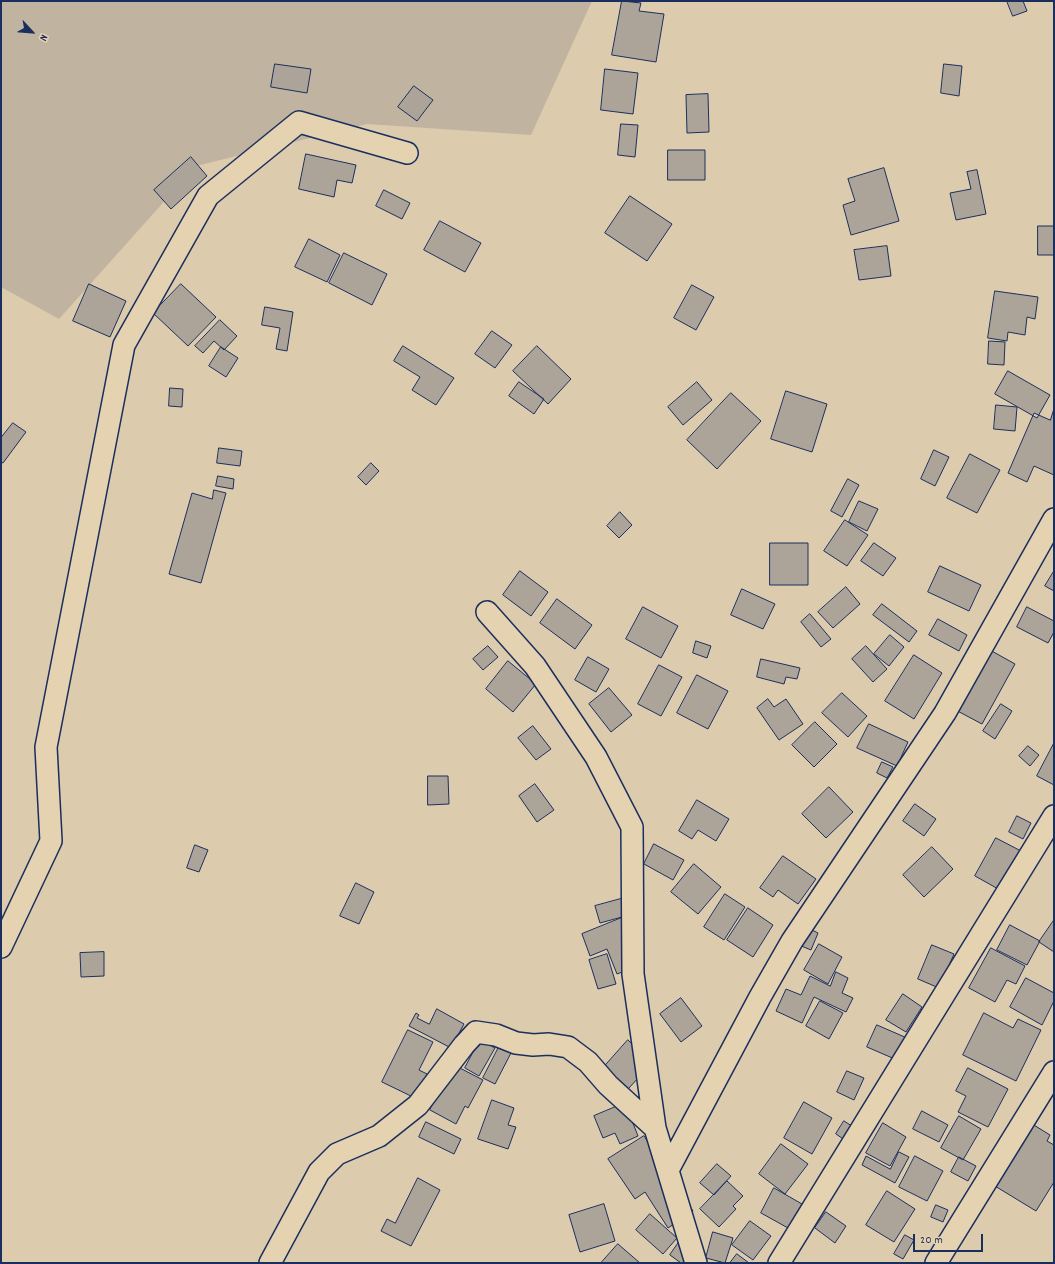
<!DOCTYPE html>
<html>
<head>
<meta charset="utf-8">
<style>
	body { margin:0 }
	#map { position:relative; width:1055px; height:1264px; overflow:hidden; background:#dccbad; font-family:Dekko,sans-serif }
	canvas { display:block }
	.frame { position:absolute; inset:0; border:2px solid #1b2f5e; pointer-events:none }
	.north { position:absolute; left:12px; top:12px; width:40px; height:40px; -webkit-text-stroke:3px #e4d2b0; paint-order:stroke; rotate:116deg; font-size:11px; font-weight:700; line-height:16px; text-align:center; color:#1b2f5e }
	.north::after { content:''; display:block; margin:auto; width:14px; height:18px; background:#1b2f5e; clip-path:polygon(50% 0,100% 100%,50% 72%,0 100%) }
	.scale { position:absolute; left:913px; top:1234px; width:70px; height:18px; box-sizing:border-box; border:2px solid #1b2f5e; border-top:0; padding-left:5px; font-size:12px; line-height:14px; white-space:nowrap; color:#1b2f5e; -webkit-text-stroke:3px #e4d2b0; paint-order:stroke }
</style>
</head>
<body>
<div id="map">
<canvas width="1055" height="1264"></canvas>
<div class="frame"></div>
<div class="north">N</div>
<div class="scale">20 m</div>
</div>
<script>
const g = document.querySelector('canvas').getContext('2d');
g.lineJoin = 'round';
function fillPath(path, color) {
  g.fillStyle = color;
  g.fill(path, 'evenodd');
}
function trace(path, color, width, dash) {
  g.strokeStyle = color;
  g.lineWidth = width;
  g.lineCap = dash ? 'butt' : 'round';
  g.setLineDash(dash || []);
  g.stroke(path);
}
fillPath(new Path2D(`
	M1 1H592L531 135 367 124 196 166 59 319 1 287Z`), '#c0b4a1');
const building = new Path2D(`
	M622 1 641 3 639 11 664 14 656 62 612 55Z
	M1007 1H1023L1027 11 1013 16Z
	M275 64 311 69 307 93 271 87Z
	M944 64 962 66 959 96 941 93Z
	M605 69 638 73 633 114 601 110Z
	M414 86 433 100 417 121 398 107Z
	M708 94 709 132 687 133 686 95Z
	M621 124 638 125 635 157 618 155Z
	M668 150H705V180H668Z
	M306 154 356 165 352 183 337 180 334 197 299 189Z
	M191 157 207 176 171 209 154 190Z
	M884 168 899 221 851 235 843 205 855 201 848 179Z
	M977 170 986 214 956 220 950 193 971 189 967 172Z
	M384 190 410 203 402 219 376 206Z
	M630 196 672 224 647 261 605 233Z
	M440 221 481 243 465 272 424 250Z
	M1038 226H1054V255H1038Z
	M309 239 340 255 327 282 295 267Z
	M887 246 891 276 859 280 854 250Z
	M344 253 387 274 372 305 329 283Z
	M89 284 126 301 110 337 73 321Z
	M181 284 216 317 188 346 153 313Z
	M692 285 714 297 696 330 674 318Z
	M995 291 1038 297 1035 319 1027 317 1025 335 1008 332 1007 341 988 338Z
	M265 307 293 312 287 351 276 349 280 328 262 325Z
	M220 320 237 336 224 350 214 341 203 353 195 346Z
	M492 331 512 345 495 368 475 354Z
	M989 341 1005 342 1004 365 988 364Z
	M403 346 454 378 436 405 412 390 420 377 394 361Z
	M537 346 571 379 548 404 513 371Z
	M221 347 238 358 226 377 209 366Z
	M1008 371 1050 395 1037 418 995 394Z
	M519 382 544 399 534 414 509 396Z
	M697 382 712 400 683 425 668 407Z
	M170 388 183 389 182 407 169 406Z
	M786 391 827 404 812 452 771 439Z
	M731 393 761 421 717 469 687 440Z
	M996 405 1017 407 1015 431 994 429Z
	M1054 409V475L1034 466 1027 482 1008 473 1034 413 1050 420Z
	M13 423 26 432 3 463 1 462V438Z
	M219 448 242 451 240 466 217 463Z
	M934 450 949 457 935 486 921 479Z
	M970 454 1000 470 977 513 947 498Z
	M371 463 379 471 366 485 358 477Z
	M218 476 234 479 233 489 216 486Z
	M848 479 859 485 842 517 831 511Z
	M214 490 226 493 201 583 169 574 192 493 212 499Z
	M859 501 878 509 867 531 849 522Z
	M620 512 632 525 619 538 607 526Z
	M845 520 868 535 847 566 824 551Z
	M770 543H808V585H770Z
	M874 543 896 558 883 576 861 561Z
	M940 566 981 585 969 611 928 592Z
	M520 571 548 592 531 616 503 595Z
	M1054 571V591L1045 586Z
	M846 587 860 604 833 628 818 612Z
	M742 589 775 604 763 629 731 615Z
	M557 599 592 625 575 649 540 623Z
	M882 604 917 631 909 642 873 615Z
	M643 607 678 626 661 658 626 639Z
	M1027 607 1054 621V632L1048 643 1017 627Z
	M810 614 831 639 821 647 801 622Z
	M938 619 967 635 959 651 929 635Z
	M890 635 904 647 889 666 874 654Z
	M696 641 711 646 707 658 693 653Z
	M488 646 498 657 483 670 473 659Z
	M866 646 887 669 873 682 852 659Z
	M990 650 1015 664 982 724 950 707Z
	M914 655 942 673 914 719 885 701Z
	M588 657 609 669 596 692 575 680Z
	M761 659 800 668 797 679 786 677 784 684 757 677Z
	M508 661 536 684 513 712 486 689Z
	M659 665 682 677 661 716 638 704Z
	M697 675 728 691 708 729 677 713Z
	M609 688 632 715 611 732 589 704Z
	M842 693 867 716 848 737 822 713Z
	M768 699 774 707 786 699 803 724 779 740 757 708Z
	M1001 704 1012 711 995 739 983 731Z
	M815 722 837 744 814 767 792 745Z
	M869 724 908 742 897 766 857 748Z
	M533 726 551 749 536 760 518 738Z
	M1054 743V785L1037 776Z
	M1028 746 1039 755 1030 766 1019 756Z
	M882 762 893 767 887 778 877 773Z
	M428 776H448L449 804 428 805Z
	M535 784 554 810 537 822 519 796Z
	M829 787 853 812 826 838 802 814Z
	M697 800 729 819 716 841 698 830 692 839 679 831Z
	M915 804 936 819 924 836 903 821Z
	M1017 816 1031 823 1023 839 1009 832Z
	M996 838 1021 851 1000 890 975 876Z
	M654 844 684 860 673 880 644 864Z
	M195 845 208 850 199 872 187 868Z
	M932 847 953 869 924 897 903 875Z
	M783 856 816 879 798 904 778 890 773 897 760 888Z
	M694 864 721 887 698 914 671 892Z
	M356 883 374 892 359 924 340 916Z
	M725 894 745 907 724 940 704 927Z
	M628 897 633 914 600 923 595 906Z
	M748 908 773 925 753 957 727 940Z
	M624 917 643 964 617 974 607 949 590 956 582 934Z
	M1054 920V952L1039 942Z
	M1010 925 1040 941 1027 965 997 950Z
	M806 927 818 933 811 950 799 945Z
	M819 944 842 957 828 984 804 970Z
	M932 945 954 954 939 988 918 979Z
	M991 948 1025 966 1016 984 1007 980 995 1002 969 988Z
	M104 952V976L81 977 80 953Z
	M607 954 616 984 598 989 589 960Z
	M836 972 848 978 842 993 853 998 846 1012 814 997 802 1023 776 1011 786 989 801 995 810 976 830 986Z
	M1026 978 1054 993V1001L1042 1025 1010 1007Z
	M903 994 922 1007 906 1032 886 1020Z
	M681 998 702 1026 681 1042 660 1014Z
	M820 1001 843 1013 829 1039 806 1026Z
	M437 1009 464 1024 451 1048 409 1026 416 1013 419 1015 417 1018 429 1024Z
	M984 1013 1013 1028 1018 1019 1041 1030 1016 1081 963 1055Z
	M877 1025 907 1038 897 1060 867 1047Z
	M408 1030 433 1042 419 1070 427 1074 415 1098 382 1082Z
	M480 1040 495 1048 479 1076 465 1068Z
	M628 1040 652 1063 628 1089 604 1067Z
	M500 1045 512 1051 495 1084 483 1078Z
	M454 1065 483 1080 468 1108 465 1106 456 1124 430 1110Z
	M968 1068 1008 1089 988 1127 958 1112 966 1096 956 1091Z
	M847 1071 864 1078 854 1100 837 1092Z
	M492 1100 514 1108 508 1125 516 1127 508 1149 478 1139Z
	M804 1102 832 1118 812 1154 784 1138Z
	M625 1103 638 1136 620 1144 615 1133 603 1138 594 1116Z
	M922 1111 948 1125 939 1142 913 1129Z
	M959 1116 981 1129 963 1160 941 1148Z
	M844 1121 855 1128 846 1141 836 1134Z
	M426 1122 461 1139 454 1154 419 1137Z
	M1029 1122 1050 1135 1047 1141 1054 1145V1182L1036 1211 990 1183Z
	M883 1123 906 1137 890 1166 866 1153Z
	M644 1136 693 1211 668 1228 645 1192 635 1199 608 1159Z
	M781 1144 808 1164 785 1194 759 1174Z
	M899 1152 909 1157 895 1183 862 1165 866 1156 890 1169Z
	M915 1156 943 1171 927 1201 899 1187Z
	M959 1157 976 1166 968 1181 951 1172Z
	M717 1164 731 1176 714 1195 700 1183Z
	M418 1178 440 1190 411 1246 381 1231 387 1219 395 1223Z
	M727 1181 743 1196 733 1206 736 1209 719 1227 700 1209Z
	M774 1188 802 1204 788 1228 761 1213Z
	M887 1191 915 1209 894 1242 866 1225Z
	M604 1204 615 1241 580 1252 569 1215Z
	M936 1205 948 1210 943 1222 931 1217Z
	M826 1212 846 1226 835 1243 815 1228Z
	M650 1214 677 1238 663 1254 636 1230Z
	M750 1221 771 1236 753 1260 732 1245Z
	M713 1232 733 1238 725 1263 706 1258Z
	M905 1235 914 1240 903 1259 894 1254Z
	M679 1242 689 1263H681L670 1255Z
	M618 1244 640 1263H601Z
	M737 1254 749 1263H730Z`);
fillPath(building, '#ada499');
trace(building, '#1b2f5e', 1);
const street = new Path2D(`
	M487 612 535 666 596 757 632 827 633 974 655 1128 696 1263
	M1 947 51 841 46 747 124 345 208 196 299 122 407 153
	M668 1170 760 997 792 941 945 713 1054 519
	M270 1263 319 1172 337 1154 379 1136 418 1105 464 1045 476 1032 496 1035 516 1043 533 1045 549 1044 568 1047 588 1062 608 1085 655 1128
	M779 1263 1054 816
	M936 1263 1054 1072`);
trace(street, '#1b2f5e', 24);
trace(street, '#e4d2b0', 21);
</script>
</body>
</html>
